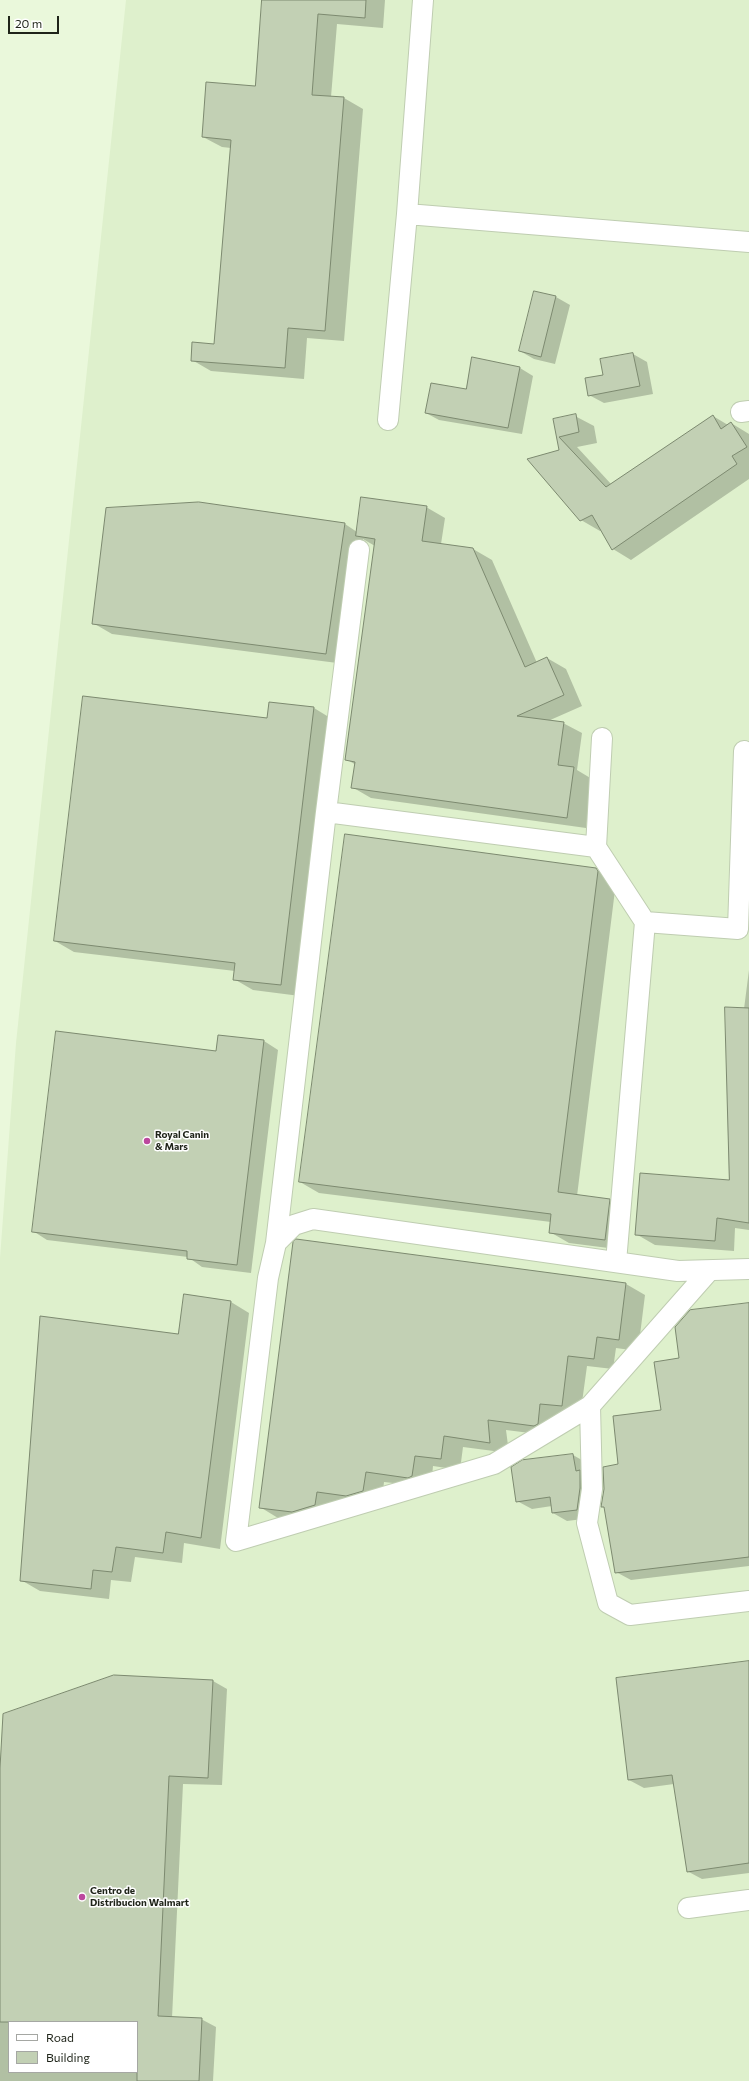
<!DOCTYPE html>
<html>
<head>
<meta charset="utf-8">
<style>
	body { margin:0 }
	#map { position:relative; width:749px; height:2081px; overflow:hidden; background:#eaf8db; font-family:Commissioner,sans-serif }
	canvas { display:block }
	.legend { position:absolute; left:8px; top:2021px; width:130px; height:52px; box-sizing:border-box; background:#fff; border:1px solid #a5a7a3; margin:0; padding:5px 7px; list-style:none; font-size:12px; color:#1f2419 }
	.legend li { display:flex; align-items:center; gap:8px; height:20px }
	.legend b { width:20px; border:1px solid #a5a7a3 }
	.scale { position:absolute; left:8px; top:16px; width:51px; height:18px; box-sizing:border-box; border:2px solid #1f2419; border-top:0; padding-left:5px; font-size:12px; line-height:14px; white-space:nowrap; color:#1f2419; -webkit-text-stroke:3px #fff; paint-order:stroke }
</style>
</head>
<body>
<div id="map">
<canvas width="749" height="2081"></canvas>
<ul class="legend">
<li><b style="height:5px;background:#fff"></b>Road</li>
<li><b style="height:11px;background:#c2d0b4"></b>Building</li>
</ul>
<div class="scale">20 m</div>
</div>
<script>
const g = document.querySelector('canvas').getContext('2d');
g.lineJoin = 'round';
function fillPath(path, color) {
  g.fillStyle = color;
  g.fill(path, 'evenodd');
}
function trace(path, color, width, dash) {
  g.strokeStyle = color;
  g.lineWidth = width;
  g.lineCap = dash ? 'butt' : 'round';
  g.setLineDash(dash || []);
  g.stroke(path);
}
function drawText(font, color, halo, rows, align = 'center') {
  g.font = font + ' Commissioner,sans-serif';
  g.lineWidth = 3;
  g.setLineDash([]);
  g.textBaseline = 'middle';
  g.strokeStyle = halo;
  g.fillStyle = color;
  for (const [text, x, y, turn = 0] of rows) {
    g.save();
    g.translate(x, y);
    g.rotate((+turn || 0) * Math.PI / 180);
    g.textAlign = isNaN(turn) ? turn : align;
    if (halo) g.strokeText(text, 0, 0);
    g.fillText(text, 0, 0);
    g.restore();
  }
}
fillPath(new Path2D(`
	M126 0H749V2081H0V1258L16 1043ZM9 2022H137V2072H9Z`), '#def0cc');
fillPath(new Path2D(`
	M263 0H385L383 28 337 24 331 97 344 98 363 109 344 341 307 338 304 379 211 371 192 360 215 345 231 148 222 147 203 137 256 87Z
	M556 297 570 305 555 364 534 359 520 351Z
	M633 354 647 362 653 394 604 403 589 395 604 376Z
	M472 359 520 368 533 376 522 434 439 420 426 413 466 390Z
	M575 416 594 426 597 443 577 447 611 484 713 416 728 425 731 423 749 434V479L631 560 613 549 602 530 600 531 581 520 529 460 561 451 554 420Z
	M426 507 445 518 441 544 473 549 492 560 537 663 547 658 566 669 582 706 548 721 563 723 582 733 577 770 592 779 586 828 371 798 352 787 356 765 346 759 375 546 363 539 345 664 112 634 93 623 345 524 357 532Z
	M314 708 332 719 300 996 253 990 234 979 235 971 74 952 55 941 268 719Z
	M595 869 616 882 577 1196 610 1200 628 1211 624 1250 569 1243 550 1232 551 1222 319 1193 300 1182Z
	M749 970V1230L735 1228 734 1251 655 1245 636 1234 730 1181 744 1009Z
	M264 1041 278 1050 251 1273 202 1267 188 1257 47 1240 33 1231 217 1052Z
	M297 1240 626 1284 645 1295 638 1351 616 1348 613 1369 587 1366 580 1417 554 1436 506 1430 509 1453 463 1447 460 1470 433 1466 431 1487 384 1482 382 1501 278 1518 260 1507Z
	M231 1302 249 1313 220 1549 184 1543 182 1563 135 1557 131 1582 111 1580 109 1599 40 1591 21 1580 179 1335Z
	M749 1304V1566L631 1580 616 1572 605 1508 602 1506 620 1465 662 1411 680 1359Z
	M573 1455 587 1463 591 1518 567 1521 553 1513 552 1506 532 1509 517 1501 522 1461Z
	M749 1662V1873L702 1879 687 1871 674 1784 644 1788 629 1780Z
	M213 1681 227 1689 222 1785 183 1784 172 2018 201 2019 216 2027 213 2081H0V1786ZM9 2022H137V2072H9Z`), '#0003');
const building = new Path2D(`
	M262 0H366L365 18 318 14 312 95 344 97 325 331 288 328 285 368 191 361 192 342 214 344 231 140 202 137 206 82 255 86Z
	M534 291 556 296 541 357 519 351Z
	M633 353 640 386 588 396 585 378 603 375 600 359Z
	M472 357 520 367 508 428 425 413 431 383 466 389Z
	M576 414 579 432 559 437 606 487 713 415 721 429 731 422 747 447 732 456 737 464 612 550 592 515 580 521 527 459 559 450 553 419Z
	M361 497 427 506 422 541 473 548 525 667 547 657 564 695 517 716 564 722 558 765 574 767 567 818 351 788 355 762 345 760 375 539 356 536Z
	M199 502 345 523 326 654 92 624 106 508Z
	M83 696 267 718 269 702 314 707 281 985 233 980 235 963 54 941Z
	M345 834 596 868 598 871 558 1192 610 1199 605 1240 549 1233 551 1214 299 1182Z
	M725 1007 749 1008V1223L717 1218 715 1241 635 1235 640 1173 729 1180Z
	M56 1031 216 1051 218 1035 264 1040 237 1265 187 1259V1251L32 1232Z
	M296 1239 626 1283 619 1340 597 1337 594 1359 568 1356 562 1406 540 1404 538 1424 534 1426 488 1420 490 1443 444 1436 441 1459 415 1456 412 1476 408 1478 366 1472 363 1491 346 1496 317 1492 315 1505 292 1512 259 1508 293 1242Z
	M184 1294 231 1301 201 1538 166 1532 163 1553 116 1547 112 1572 93 1570 91 1589 20 1581 40 1316 178 1334Z
	M749 1303V1557L615 1573 604 1507H601L604 1489 603 1467 618 1464 613 1416 661 1410 654 1362 679 1358 675 1327 690 1310Z
	M573 1454 576 1471 580 1470V1488L577 1510 552 1513 550 1497 516 1502 511 1467 522 1460Z
	M749 1661V1863L687 1872 672 1775 628 1780 616 1678Z
	M114 1675 213 1680 208 1778 169 1776 158 2016 202 2018 199 2081H137V2022H0V1768L3 1714Z`);
fillPath(building, '#c2d0b4');
trace(building, '#7d8a70', 1);
const minor = new Path2D(`
	M407 214 749 242
	M741 412 749 411
	M388 420 407 214 423 0
	M326 812 359 550
	M596 847 602 738
	M645 922 738 929 744 751
	M276 1243 326 812 596 847 645 922 616 1262
	M709 1271 590 1406 592 1489 587 1523 608 1603 630 1615 749 1601
	M590 1406 494 1464 236 1541 268 1278 276 1243 294 1225 313 1219 678 1271 749 1269
	M688 1908 749 1900`);
trace(minor, '#bfcdb1', 22);
trace(minor, '#fff', 20);
for (const [x, y, r, color] of [
	[147,1141,4,"#bc479e"],
	[82,1897,4,"#bc479e"]
]) {
  const dot = new Path2D();
  dot.arc(x, y, r, 0, 2 * Math.PI);
  g.fillStyle = color;
  g.fill(dot);
  trace(dot, '#fff', 1.5);
}
drawText('bold 10px', '#1f2419', '#fff', [
	["Royal Canin",155,1135],
	["& Mars",155,1147],
	["Centro de",90,1891],
	["Distribucion Walmart",90,1903]
], 'left');
</script>
</body>
</html>
